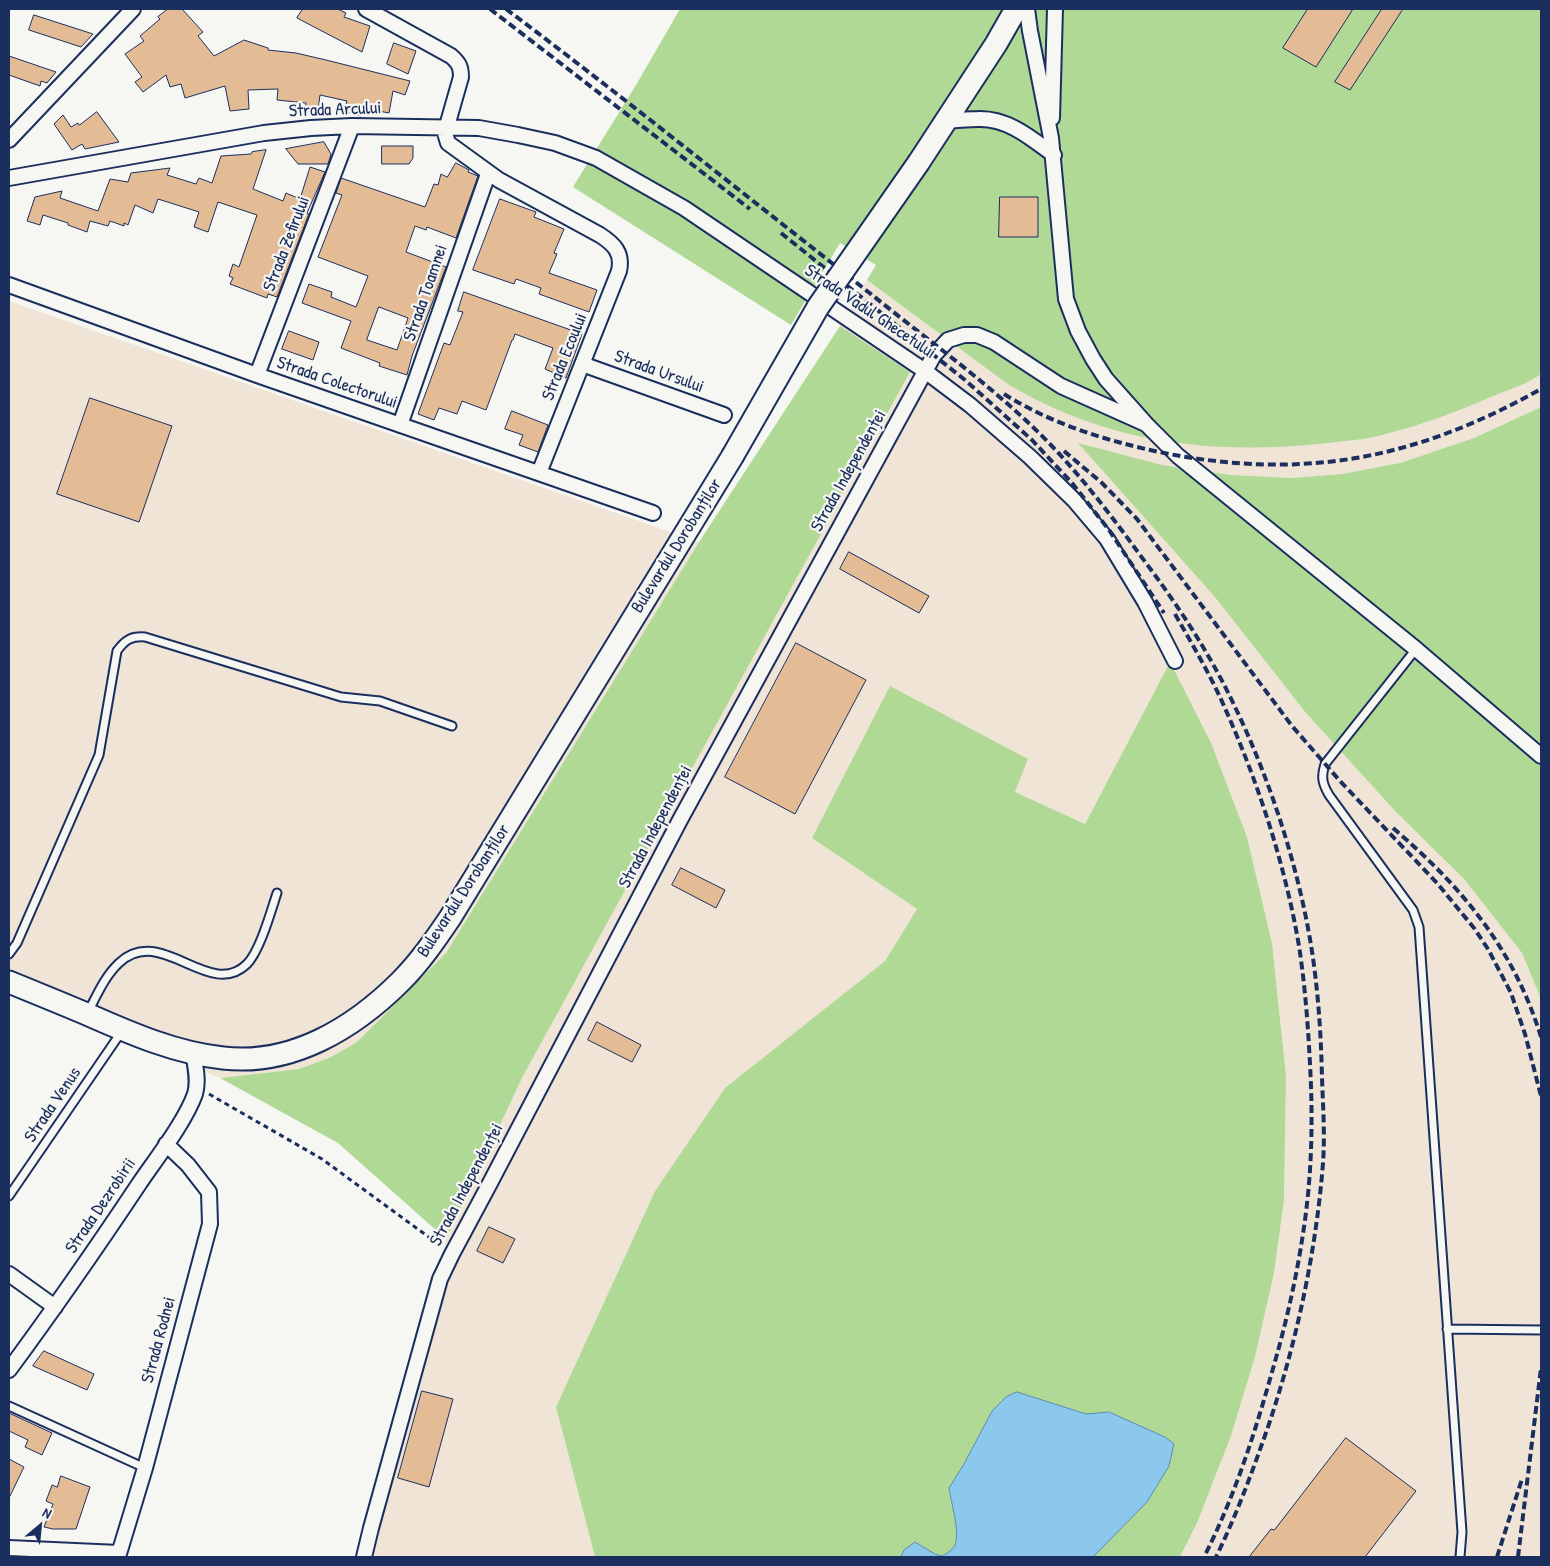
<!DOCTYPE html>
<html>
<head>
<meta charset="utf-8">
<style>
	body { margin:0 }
	#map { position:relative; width:1550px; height:1566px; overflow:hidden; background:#f6f6f2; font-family:"Patrick Hand",sans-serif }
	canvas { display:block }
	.frame { position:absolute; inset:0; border:10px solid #1b2f5e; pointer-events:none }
	.north { position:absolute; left:15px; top:1501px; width:50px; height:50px; -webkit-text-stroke:4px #f6f6f2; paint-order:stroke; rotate:28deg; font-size:14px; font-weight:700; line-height:20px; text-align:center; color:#1b2f5e }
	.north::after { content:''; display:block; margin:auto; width:18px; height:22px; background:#1b2f5e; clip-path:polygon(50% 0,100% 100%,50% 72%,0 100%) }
</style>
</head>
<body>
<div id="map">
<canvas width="1550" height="1566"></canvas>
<div class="frame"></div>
<div class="north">N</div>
</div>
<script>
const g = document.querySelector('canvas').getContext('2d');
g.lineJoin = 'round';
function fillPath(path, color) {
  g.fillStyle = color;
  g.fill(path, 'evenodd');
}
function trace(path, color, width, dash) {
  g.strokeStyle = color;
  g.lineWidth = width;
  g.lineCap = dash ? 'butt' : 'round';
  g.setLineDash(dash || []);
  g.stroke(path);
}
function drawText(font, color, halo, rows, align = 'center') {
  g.font = font + ' "Patrick Hand",sans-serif';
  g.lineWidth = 4.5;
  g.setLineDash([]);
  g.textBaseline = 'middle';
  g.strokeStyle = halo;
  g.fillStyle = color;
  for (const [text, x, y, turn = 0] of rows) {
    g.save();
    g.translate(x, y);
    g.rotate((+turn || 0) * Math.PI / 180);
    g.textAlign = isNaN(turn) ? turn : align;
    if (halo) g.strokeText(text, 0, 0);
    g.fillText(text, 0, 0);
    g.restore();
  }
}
fillPath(new Path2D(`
	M867 280 960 349 1284 447 1334 442 1388 434 1460 410 1541 374V407L1474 438 1400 463 1342 474 1292 478 1233 475 1162 465 1079 444 1214 596 1306 713 1395 811 1465 880 1522 953 1541 999V1557H1180L1197 1523 1231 1436 1255 1357 1274 1273 1284 1200 1286 1076 1272 943 1247 837 1170 662 1085 824 1015 792 1028 759 812 838 917 909 885 961 725 1088 655 1191 556 1407 595 1557H372L385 1504 422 1375 446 1239 523 1076 910 372 840 326Z
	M9 301 699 542 446 953 357 1042 331 1057 299 1069 220 1078 9 995Z`), '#f0e4d6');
fillPath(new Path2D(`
	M680 9H1541V374C1525 386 1498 393 1479 402 1451 414 1420 425 1390 433 1368 440 1342 441 1319 444 1209 455 1106 442 1009 385L867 280 876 265 840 243 791 325 573 187 636 85Z
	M840 326 910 372 523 1076 446 1239 338 1143 220 1078 299 1069 331 1057 357 1042 446 953 699 542Z
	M1541 407V999L1522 953 1465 880 1395 811 1306 713 1214 596 1078 443 1162 465 1232 475 1292 478 1342 474 1400 463 1474 438Z
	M1170 662 1211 743 1247 837 1272 943 1286 1076 1284 1200 1274 1273 1255 1357 1231 1436 1197 1523 1180 1557H595L556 1407 655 1191 725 1088 885 961 917 909 812 838 890 686 1028 759 1015 792 1085 824Z`), '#b0d996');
const water = new Path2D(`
	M1017 1392 1086 1414 1109 1412 1165 1437 1174 1444 1169 1466 1147 1502 1093 1557H901L904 1550 915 1542 935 1554 942 1556C949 1552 955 1549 956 1541 959 1529 951 1502 949 1488L964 1464 992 1411 1006 1397Z`);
fillPath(water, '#8cc8ec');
trace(water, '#5f8bb3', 1);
const building = new Path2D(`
	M168 9H182L203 32 198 36 214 56 244 40 268 48V50L296 53 326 60 410 81 405 95 393 91 389 113 363 108 361 116 344 111 347 101 320 95 318 111 305 109 306 103 277 100 278 89 248 90 249 109 230 111 225 86 185 98 181 84 170 87 166 75 143 92 135 82 142 77 125 54 144 41 140 36 160 19 158 17Z
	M303 9H338L346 13 344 17 370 26 362 52 297 18Z
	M1308 9H1353L1316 67 1283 48Z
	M1382 9H1403L1350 90 1335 82Z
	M34 15 93 34 81 47 29 30Z
	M394 43 416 51 408 74 387 64Z
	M9 56 56 72 47 83 41 81 40 86 9 75Z
	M97 112 119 142 85 149 82 144 72 150 54 124 63 115 71 127 78 123 79 125Z
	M324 142 331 154 328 164H298L286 149Z
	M382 146H413V158L409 164H382Z
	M266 150 253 189 283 201 286 193 300 199 310 167 325 172 307 213 309 214 277 297 268 294 267 298 230 284 233 278 229 276 233 264 239 267 257 215 218 202 208 232 194 227 199 212 158 199 153 213 135 205 128 225 124 223V226L110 221 108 226 90 221 87 232 68 225V223L43 215 40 225 27 221 35 197 62 191 60 198 98 211 110 179 128 182 131 173 170 168 167 175 196 184 199 178 212 183 221 156 251 154 252 152Z
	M456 163 469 170 468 172 478 176 456 238 427 227 426 230 415 226 406 252 446 267 412 356 407 375 379 366 380 363 341 348 351 321 302 303 309 284 332 292 331 297 356 307 368 276 318 257 342 195 336 193 341 178 425 207 434 184 438 185 441 174 447 177ZM379 307 408 318 397 350 367 340Z
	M1000 197H1038V237H999Z
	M500 199 536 212 534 217 564 229 554 253 557 254 549 273 597 290 589 312 539 294 541 288 516 279 514 284 473 270Z
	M464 292 582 334 566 378 545 369 553 348 515 334 513 340H512L486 410 462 401 457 414 439 408 434 420 418 414 444 343 450 345 463 312 458 311Z
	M289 331 319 342 313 360 282 349Z
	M90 398 172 426 139 522 57 494Z
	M512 411 548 425 538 452 519 445 523 435 505 429Z
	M849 552 929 596 919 613 840 569Z
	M796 643 866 680 795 814 725 777Z
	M681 868 725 890 716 908 672 885Z
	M597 1022 641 1045 632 1062 588 1040Z
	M489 1227 515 1239 503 1263 477 1251Z
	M44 1351 94 1374 87 1390 33 1366Z
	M422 1391 453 1399 429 1487 398 1478Z
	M9 1413 52 1433 42 1455 25 1447 28 1440 9 1431Z
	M1346 1438 1416 1491 1365 1557H1249L1271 1529 1274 1530Z
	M9 1459 24 1467 9 1498Z
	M61 1476 90 1487 76 1529H53L44 1527 53 1504 46 1501 52 1485 57 1487Z`);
fillPath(building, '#e3bb94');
trace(building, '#1b2f5e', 1);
const lane = new Path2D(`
	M1416 649 1325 764C1321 777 1322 783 1329 795L1413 910 1419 927 1462 1532 1460 1557
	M9 954 17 943 99 755 117 651C125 640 131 636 145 637L341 697 380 701 452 726
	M88 1012C97 995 105 976 119 963 161 923 209 1001 247 964 260 951 271 911 277 893
	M9 1196 122 1031
	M1447 1329 1541 1330
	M9 1406 145 1468`);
const street = new Path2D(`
	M366 9 451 56C459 63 461 67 461 77L445 133 448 143 499 180 600 235C614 244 623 253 619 271L539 473
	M1027 9 1030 31 1051 138 1066 299 1078 331 1093 359 1106 379 1146 424 1178 456 1416 649 1541 756
	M1052 118 1055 9
	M946 121C957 120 967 119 978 119 1008 118 1031 138 1054 155
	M9 140 133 9
	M9 178 264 133 311 128 352 126 479 128 518 135 555 143 596 158 684 208 925 371 970 405 1030 457 1074 500 1107 539 1145 602 1175 661
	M9 285 257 375 653 513
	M582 364 724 415
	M257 375 352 126
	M400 425 488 174
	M9 1274 55 1307
	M9 1370C54 1309 97 1247 139 1184 156 1159 185 1122 195 1094 199 1081 195 1065 193 1052
	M9 1548 119 1553
	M118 1557 145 1468 210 1224 209 1192 188 1165 166 1144
	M364 1557 371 1528 440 1279 452 1254 489 1185 680 820 934 355 948 340 964 335H977L994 342 1061 386 1146 424`);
const primary = new Path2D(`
	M919 162 996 44 1016 9
	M9 982C36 993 63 1004 89 1015 132 1034 176 1053 223 1058 292 1066 354 1028 401 981 420 962 435 940 450 918L732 457`);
trace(lane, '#1b2f5e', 11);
trace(street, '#1b2f5e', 18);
trace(primary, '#1b2f5e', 25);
trace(new Path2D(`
	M209 1094 322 1159 441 1246`), '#1b2f5e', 3, [5, 4]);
trace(lane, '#f6f6f2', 7);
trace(street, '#f6f6f2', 14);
trace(primary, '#f6f6f2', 21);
trace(new Path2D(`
	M490 9 750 209
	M506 9C618 93 727 181 837 267 872 295 907 323 942 350 984 383 1027 418 1063 458 1091 489 1116 522 1140 555 1177 604 1210 653 1236 709 1270 780 1298 866 1311 945 1318 988 1321 1033 1322 1078 1323 1106 1325 1135 1323 1163 1316 1252 1297 1340 1269 1424 1253 1470 1237 1514 1216 1557
	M781 233 965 380 1032 440 1072 483 1109 530 1164 613
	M1004 394C1052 424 1104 440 1159 452 1302 481 1414 460 1541 389
	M1064 451 1102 483 1137 519 1292 726 1340 781 1437 883 1474 928 1488 949 1511 993 1525 1034 1541 1096
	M1175 614C1192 644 1210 674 1224 706 1258 782 1285 864 1299 946 1305 985 1308 1025 1310 1064 1313 1119 1312 1173 1304 1227 1297 1276 1286 1324 1272 1372 1254 1436 1234 1498 1204 1557
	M1393 828C1462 887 1514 949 1541 1037
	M1497 1557 1522 1479
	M1518 1557 1541 1368`), '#1b2f5e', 4, [8, 4]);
const primaryBridge = new Path2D(`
	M732 457 818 307 919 162`);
trace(primaryBridge, '#1b2f5e', 25, []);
trace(primaryBridge, '#f6f6f2', 21);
drawText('18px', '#1b2f5e', '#f6f6f2', [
	["Strada Arcului",335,110,-2],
	["Strada Zefirului",287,244,-69],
	["Strada Toamnei",426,293,-71],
	["Strada Vadul Ghecetului",870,312,34],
	["Strada Ecoului",565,357,-68],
	["Strada Ursului",659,372,20],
	["Strada Colectorului",337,383,19],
	["Strada Independenței",849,471,-61],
	["Bulevardul Dorobanților",677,546,-58],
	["Strada Independenței",656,827,-62],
	["Bulevardul Dorobanților",464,891,-57],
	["Strada Venus",53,1105,-56],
	["Strada Independenței",467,1185,-62],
	["Strada Dezrobirii",101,1206,-56],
	["Strada Rodnei",159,1340,-75]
]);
</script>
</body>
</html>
